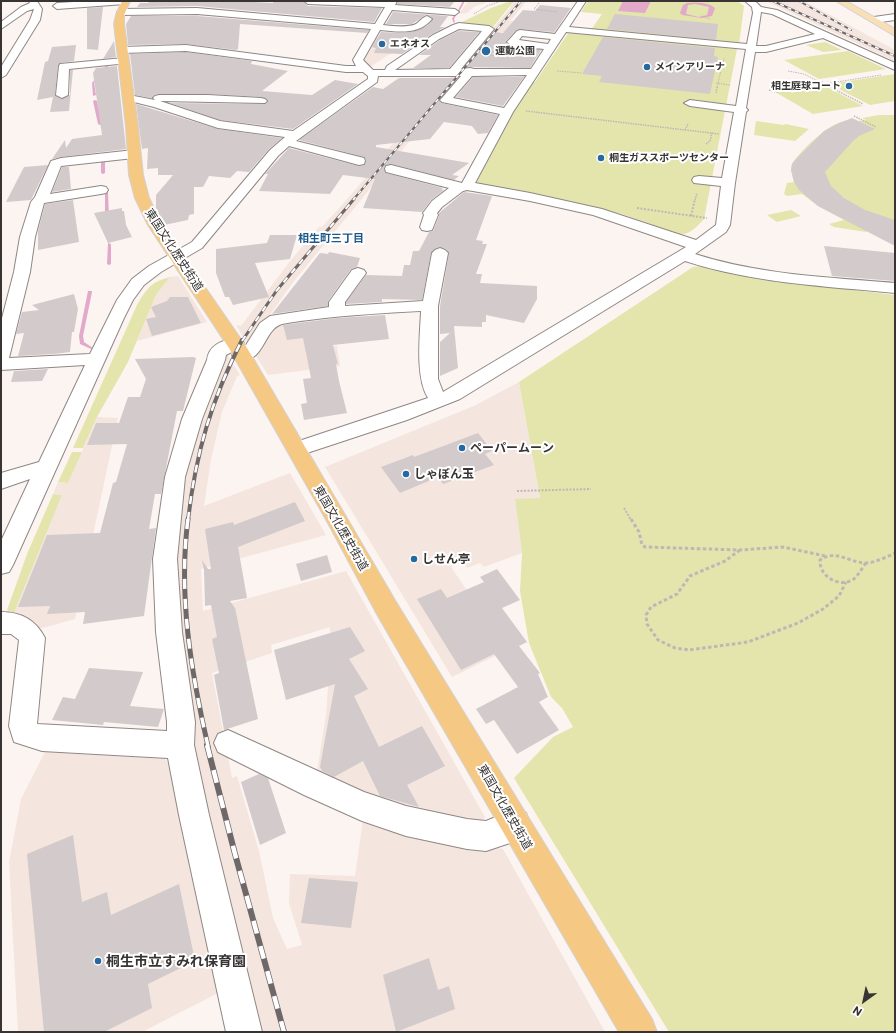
<!DOCTYPE html>
<html>
<head>
<meta charset="utf-8">
<style>
	body { margin:0 }
	#map { position:relative; width:896px; height:1033px; overflow:hidden; background:#fcf4f1; font-family:Commissioner,sans-serif }
	canvas { display:block }
	.frame { position:absolute; inset:0; border:2px solid #373433; pointer-events:none }
	.north { position:absolute; left:844px; top:981px; width:40px; height:40px; -webkit-text-stroke:3px #fff; paint-order:stroke; rotate:213deg; font-size:11px; font-weight:700; line-height:16px; text-align:center; color:#373433 }
	.north::after { content:''; display:block; margin:auto; width:14px; height:18px; background:#373433; clip-path:polygon(50% 0,100% 100%,50% 72%,0 100%) }
</style>
</head>
<body>
<div id="map">
<canvas width="896" height="1033"></canvas>
<div class="frame"></div>
<div class="north">N</div>
</div>
<script>
const g = document.querySelector('canvas').getContext('2d');
g.lineJoin = 'round';
function fillPath(path, color) {
  g.fillStyle = color;
  g.fill(path, 'evenodd');
}
function trace(path, color, width, dash) {
  g.strokeStyle = color;
  g.lineWidth = width;
  g.lineCap = dash ? 'butt' : 'round';
  g.setLineDash(dash || []);
  g.stroke(path);
}
function drawText(font, color, halo, rows, align = 'center') {
  g.font = font + ' Commissioner,"Noto Sans JP",sans-serif';
  g.lineWidth = 4;
  g.setLineDash([]);
  g.textBaseline = 'middle';
  g.strokeStyle = halo;
  g.fillStyle = color;
  for (const [text, x, y, turn = 0] of rows) {
    g.save();
    g.translate(x, y);
    g.rotate((+turn || 0) * Math.PI / 180);
    g.textAlign = isNaN(turn) ? turn : align;
    if (halo) g.strokeText(text, 0, 0);
    g.fillText(text, 0, 0);
    g.restore();
  }
}
fillPath(new Path2D(`
	M468 1H490L474 7 467 13 459 14Z
	M514 1H529L526 2 510 21 539 24 548 20 564 22 555 35 501 32 469 69H458L507 12Z
	M766 1H804L895 50V61Z
	M376 37 411 40 370 67 364 62 363 59Z
	M453 74 464 75 294 281 267 319 249 347 236 325 241 326 291 260 319 227H322L350 196 375 166 376 163Z
	M178 276 207 322 137 341 156 295 170 277Z
	M303 318 307 348 337 346 340 366 268 375 256 356 258 349 273 324Z
	M227 354 240 375 237 376 222 412 211 459 204 506 290 473 326 535 201 569 203 611 346 571 485 817 478 828 411 813 316 778 326 715 331 645 330 627 271 645 272 653 212 673 232 778 237 776 259 851 273 918 287 949 302 945 289 903 290 874 355 876 364 813 403 828 503 849 605 1032H259L193 756 172 576 182 475 224 355Z
	M519 382 540 499H515L522 553 484 567 480 563 467 568 463 562 451 567 507 650 452 677 325 467 476 405Z
	M97 417 118 418 75 619 39 629 28 620 14 613 62 495 53 494 58 482 68 483Z
	M45 752 165 759 168 763 220 992 142 1032H18L9 862 21 799Z`), '#f4e5de');
fillPath(new Path2D(`
	M511 1H514L493 27 458 24 491 8Z
	M588 1H737L744 6 739 45 591 30 602 14 581 12Z
	M569 32 737 49 704 219C697 227 691 233 681 235L622 214 532 194 471 184 516 106 533 82H535Z
	M825 42 842 50 823 52 806 45Z
	M848 51 886 69 819 79 784 60Z
	M895 74V101L870 105 829 84Z
	M823 85 863 106 813 114 775 92Z
	M879 115H895V237L867 229 866 232 834 227 829 224 844 220 818 206 802 194 787 196 784 194 787 183 794 182 791 170 792 164C802 149 827 125 844 121 851 120 858 122 866 120L862 118Z
	M756 121 784 125 786 124 809 129 795 141 754 135Z
	M791 210 801 216 777 222 767 215Z
	M701 266 748 277 895 295V1032H669L514 778 553 737 573 727 562 708 551 697 529 643 520 591 522 553 515 499 540 498 519 382 693 267Z
	M170 277 156 295 128 362 97 417 83 448H73L137 305C147 288 151 282 170 277Z
	M72 452H82L68 483 58 482Z
	M53 494 62 495 14 613 7 610 27 554Z`), '#e3e5ad');
fillPath(new Path2D(`
	M623 1H651L645 13 618 11Z
	M687 3C695 2 708 2 715 8L712 16 702 18 682 15 680 13 683 5ZM695 4 709 7 707 15 699 17 686 14 688 5Z`), '#e2a9cb');
fillPath(new Path2D(`
	M463 1H465L459 12H457Z
	M455 13 457 14 454 19 455 22 454 23 452 19Z
	M108 63 110 64 94 83 96 95 93 96 92 83Z
	M95 100 97 101 102 124 100 125 98 124 93 101Z
	M103 158 105 159V173L103 174 101 173V159Z
	M105 190 108 191 109 219 107 220 105 219Z
	M108 243 111 244V264L109 265 107 264Z
	M88 291H92V292L83 336 84 342 93 348 91 349 80 344 79 336Z`), '#e2a9cb');
fillPath(new Path2D(`
	M150 1H236L273 3V1H303L308 6 382 8 374 22 197 6 137 7 140 3H148Z
	M398 1H455L450 7 397 4Z
	M540 5 571 8 554 32 520 29 516 30 506 41V43L514 47 541 50 530 68 465 67 493 32 503 33 523 10 535 11Z
	M103 7 98 50 87 49V8Z
	M393 12 448 16 440 27H445L432 34 402 54 374 53 376 48 372 47 381 32 401 33 415 31 428 25 433 19 426 15 412 24H386Z
	M615 14 718 24 716 40 607 29Z
	M131 16H197L369 30 367 33 240 24 238 49 236 50 186 44 128 45 126 24Z
	M459 31 479 32 449 68H413L431 55H419L440 40Z
	M603 37 715 48 714 56 718 57 710 94 599 82 602 76 582 74Z
	M114 41 116 57 103 59Z
	M76 45 74 61 60 63 58 66 55 95 61 99 70 95V70H73L69 111 50 112 53 97 37 100 45 62 48 61 52 47Z
	M186 52 252 61 251 64 288 71 262 91 312 95 335 80 358 84 293 129 220 120 170 103 266 104 268 100 261 97 208 94H159L154 95 152 98 135 95 130 54Z
	M117 66 126 149 61 157 52 159 65 140 66 148 72 139 102 135 93 73 96 68Z
	M473 77H524L503 106 456 97Z
	M399 78H458L439 99 441 103 498 115 488 133 478 134 472 126 444 122 430 139 376 145V147L469 163 452 175 459 176 454 180 391 164 385 166 384 169 386 173 443 188 441 189 444 190 431 200 422 212 363 208 375 179 343 175 330 194 259 191 268 174H265L289 148 359 166 364 165 366 161 364 157 299 140 373 87 383 89Z
	M136 104 218 129 282 138 269 149 249 172 237 171 230 178 209 176 203 187H194V214L189 215 188 220 164 225 156 208V195L173 175H158V168L147 169 148 148 142 149Z
	M852 118 875 129 859 136 853 141 825 172 831 186 844 198 865 210 895 220V246L818 206 799 190 794 182 791 170 792 164 796 159 824 131 837 124Z
	M48 165 31 200 6 202 24 167Z
	M62 167H69L71 189 52 192Z
	M464 192 492 196 476 240 483 241 482 244H487L476 274H482L480 283 537 286V299L524 323 486 315V322H482V327L454 326 458 368 440 376V342L450 333 440 334V306L449 253 446 249 439 247 431 253 422 300 382 299V302L346 304V302L366 275 402 276 404 265H410L413 251H419L429 232 433 231 439 216V213Z
	M73 200 79 242 38 250V231L45 204Z
	M122 208V211H124L126 225 132 237 108 243 94 213Z
	M270 235H297L290 259 255 263 269 297 233 305 229 297H225L216 273V249L267 243Z
	M824 246 895 253V281L832 276Z
	M329 252 360 258 357 267 351 269 328 301V306L272 314 320 253 328 254Z
	M74 294 78 309 74 332H72L70 352 54 354 18 356 24 333 16 334 22 312 39 310 32 305Z
	M170 297H188L201 323 152 336 146 319 156 317 151 307 167 301Z
	M385 315 389 339 333 345 338 364H336L339 381 347 413 304 420 301 404 307 403 303 379 311 378 303 338 287 340 283 325 337 318Z
	M193 357 196 358 183 411H177L161 494H155L149 529 156 528 144 616 83 624 85 612 47 614 50 606 18 607 47 535 100 533 113 483 116 482 127 444 87 445 96 423H119L128 397H140L146 379 135 359Z
	M48 369 42 381 11 382 14 371Z
	M478 433 492 451 485 454 494 465 443 484 438 477 400 493 381 467 413 455 414 457Z
	M295 502 305 521 238 547 247 598 230 601 235 608 258 719 224 730 214 675 219 673 212 639 217 637 211 605 205 606 204 570 202 560 208 569H211L205 529 233 522 234 525Z
	M327 555 332 572 301 581 296 564Z
	M497 569 520 600 502 608 527 642 519 646 540 673 538 674 548 697 539 702 559 730 517 754 494 720 486 724 476 709 518 687 494 654 461 670 417 599 441 589 447 598 484 582 480 577Z
	M350 627 365 651 349 659 368 689 354 696 379 747 422 726 445 766 407 785 419 807 380 796 363 761 334 777 322 771 320 767 335 684 286 700 274 650Z
	M89 668 143 672 130 706 164 709 158 727 104 722 103 725 52 720 63 697 75 699Z
	M259 774 268 778 286 833 260 845 241 782Z
	M73 835 82 902 107 892 111 915 179 884 195 961 148 984 152 1008 104 1032H44L27 854Z
	M309 878 358 882 351 928 301 923Z
	M429 958 438 990 449 986 455 1009 396 1032 383 975Z`), '#d3cacb');
const minor = new Path2D(`
	M29 1H37L42 9 40 20 6 75 1 78V67L30 20 34 9 27 11 1 29V22L21 7 30 3Z
	M90 1H129L125 4 57 9 53 6 57 3Z
	M304 1 388 2 397 1 395 5 455 9 459 12 455 15 392 10 383 25C393 26 408 28 416 24 420 21 422 18 427 16L432 19C419 35 399 32 380 30L363 60 373 70H385L387 66 433 35 453 25 459 23 489 26 494 29 461 69 470 68 474 69H531L544 49C534 48 515 49 507 42L517 31 520 30 555 34 578 1H586L569 27 747 44 753 13 752 7 745 1H755L761 7 777 10 895 63V70L823 38 766 52H755L746 108 748 110 746 112 735 183 730 225 726 232 695 254C760 275 828 277 895 283V293C824 286 753 283 685 261L460 399 407 420 304 454 297 456 290 454 287 449 290 444 428 398C415 377 420 336 421 311 384 313 346 315 309 320 300 321 291 322 282 324 262 330 265 367 235 359L232 355 235 351 246 345 260 323 270 316 329 307V302L352 270 358 268 364 270 366 273 345 302V306L423 301 432 253 435 250 440 248 445 250 448 253 438 306V379L443 392 686 247 593 215 530 201 467 190 463 191 442 207 437 213 438 215 432 230 427 231 422 230 420 227 424 215 423 213 432 201 449 188 386 172 385 169 386 166 391 165 462 183 500 114 442 102 440 100 442 98 461 76H378L377 82 296 141 364 158 365 161 364 164 359 165 289 146 278 156 202 248 161 272 144 285 133 300 124 318 13 565 9 572 1 574V541L30 479 1 489V473L39 462 85 365 1 370V322L14 272 20 237 31 202 35 197 51 161 61 158 134 150 138 151 140 154 138 157 134 158 61 166 50 194 101 186 106 187 108 190 106 193 101 194 44 203 35 237 30 272 9 358 90 354 117 300 132 279 149 266 192 242 270 150 285 137 218 128 154 107 130 101 128 99 130 97 134 96 155 100 153 98 155 96 159 95H208L261 98 265 99 267 101 265 103 160 101 220 121 293 131 368 79V76L363 72H346L186 51 122 53 117 50 122 47 186 45 346 66H356L353 60 371 29 197 14 121 15 117 12 121 9 197 8 375 24 385 7 308 4ZM761 12 772 14 815 34 766 46H756ZM459 29 482 31 450 69 395 70 439 39ZM566 32 746 49 736 106 690 100 684 103 690 106 734 112 722 178 699 176 694 177 692 180 694 183 721 186 716 225 696 240 602 209 530 193 475 183 513 112ZM522 36 551 39 548 44 519 40ZM527 75 504 108 453 98 472 76Z
	M895 14V20L874 23 869 20 874 17Z
	M124 58 128 59 129 61 128 63 69 69 68 95 62 98 56 95 59 66 60 64Z
	M235 338 241 339 244 343 241 347 226 355 225 360 202 419 185 477 177 559 182 632 195 722 194 745 209 815 262 1032H226L179 815 168 758 42 751 14 742 9 726 19 640 11 634H1V612C21 612 36 620 45 638L37 724 167 731V722L156 632 153 559 165 477 182 419 207 360C209 345 221 341 235 338Z
	M228 730 364 792 406 806 467 819 486 821 515 809 526 813 530 824 526 835 510 843 486 851 467 849 406 836 362 821 304 795 218 752 214 743 218 734Z`);
const major = new Path2D(`
	M836 1H846L895 29V36Z`);
const highway = new Path2D(`
	M122 1H130L124 15V24L138 127 143 175 149 198 162 225 247 348 396 602 652 1019 657 1032H619L378 616 328 523 229 348 148 225 135 198 129 175 126 127 114 24 116 15Z`);
trace(minor, '#8e8784', 2);
trace(major, '#d3d2d2', 2);
trace(highway, '#d3d2d2', 2);
trace(new Path2D(`
	M700 1 709 2
	M539 3 534 9 557 12
	M474 14 487 6 501 1
	M702 16 710 19
	M488 51 503 53
	M488 55 498 56 501 53
	M557 71 582 73
	M788 71 804 74 832 88
	M716 83 730 85
	M718 83 724 58
	M717 88 718 84
	M798 88 881 75`), '#beb8b5', 1, [1.5, 1]);
trace(new Path2D(`
	M830 87 863 104
	M769 90 776 92 804 87
	M716 93 717 87
	M526 111 719 134
	M854 116 876 127
	M685 130 688 124
	M706 144 710 141 712 133
	M695 200 697 193`), '#beb8b5', 1.5, [1.5, 1]);
trace(new Path2D(`
	M637 208 707 218
	M691 216 695 199
	M517 491 591 489
	M624 508 631 520`), '#beb8b5', 2, [2, 1.5]);
trace(new Path2D(`
	M631 519 639 532 642 545 645 547 740 550 783 547 825 556
	M740 550 725 561 690 576 677 594 651 607 646 615 647 624 658 640 675 648 689 650 748 642 798 623 823 609 839 596 846 582
	M866 563C862 568 857 578 852 580 837 588 819 575 820 560 836 549 848 562 865 563 875 563 886 557 895 553`), '#beb8b5', 3, [3.5, 2.5]);
fillPath(minor, '#fff');
fillPath(major, '#f9dfb5');
fillPath(highway, '#f5c984');
const railFar4 = new Path2D(`
	M773 1 895 56
	M799 1 851 30
	M353 200 521 1`);
const railFar3 = new Path2D(`
	M242 341 277 290 354 199`);
const railFar2 = new Path2D(`
	M188 520C196 452 211 401 242 340`);
const railFar1 = new Path2D(`
	M188 519C178 595 191 672 208 746`);
const rail = new Path2D(`
	M207 745 235 854 284 1032`);
trace(railFar4, '#6e6968', 2);
trace(railFar3, '#6e6968', 3);
trace(railFar2, '#6e6968', 4);
trace(railFar1, '#6e6968', 5);
trace(rail, '#6e6968', 6);
trace(railFar4, '#fff', 1.5, [4]);
trace(railFar3, '#fff', 2, [6]);
trace(railFar2, '#fff', 2.5, [8]);
trace(railFar1, '#fff', 3.5, [10]);
trace(rail, '#fff', 4.5, [13]);
trace(new Path2D(`
	M819 82H824`), '#beb8b5', 1, [1.5, 1]);
for (const [x, y, r, color] of [
	[382,44,4,"#27689e"],
	[486,51,5,"#27689e"],
	[647,67,4,"#27689e"],
	[849,86,4,"#27689e"],
	[601,158,4,"#27689e"],
	[462,448,4,"#27689e"],
	[406,474,4,"#27689e"],
	[414,559,4,"#27689e"],
	[98,961,4,"#27689e"]
]) {
  const dot = new Path2D();
  dot.arc(x, y, r, 0, 2 * Math.PI);
  g.fillStyle = color;
  g.fill(dot);
  trace(dot, '#fff', 1.5);
}
drawText('bold 10px', '#373433', '#fff', [
	["エネオス",390,44],
	["運動公園",495,51],
	["メインアリーナ",655,67],
	["相生庭球コート",841,86,"right"],
	["桐生ガススポーツセンター",609,158]
], 'left');
drawText('bold 11px', '#1d5889', '#fff', [
	["相生町三丁目",331,238]
]);
drawText('12px', '#373433', '#fff', [
	["東国文化歴史街道",174,250,57],
	["東国文化歴史街道",341,528,60],
	["東国文化歴史街道",505,807,60]
]);
drawText('bold 12px', '#373433', '#fff', [
	["ペーパームーン",470,448],
	["しゃぼん玉",414,474],
	["しせん亭",422,559]
], 'left');
drawText('bold 14px', '#373433', '#fff', [
	["桐生市立すみれ保育園",106,961]
], 'left');
</script>
</body>
</html>
